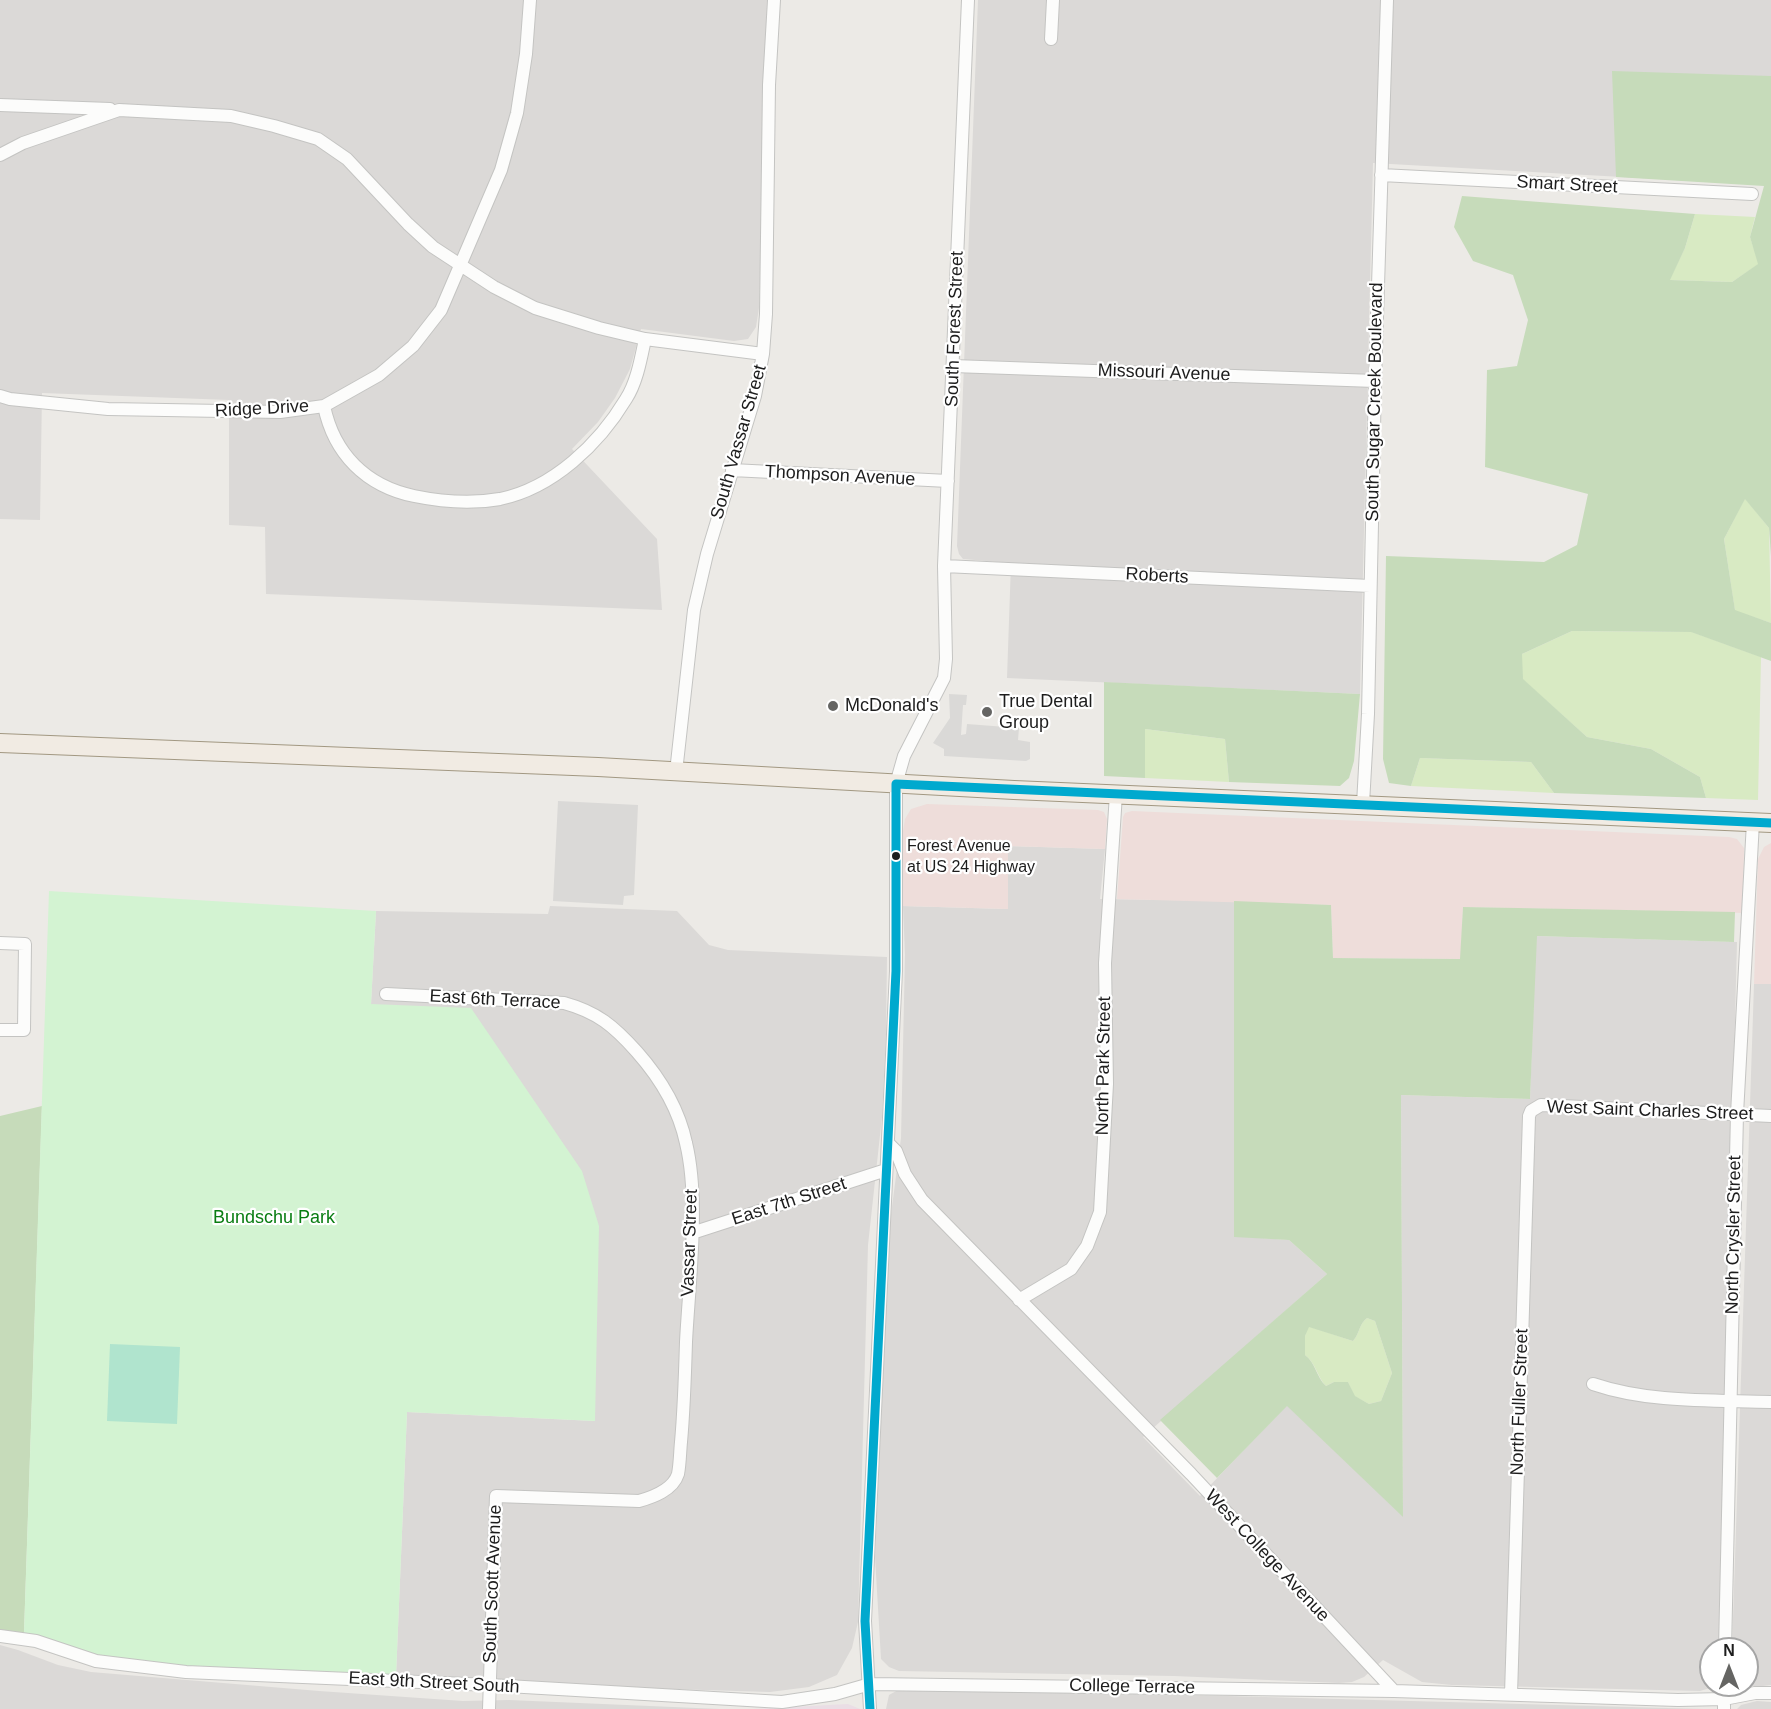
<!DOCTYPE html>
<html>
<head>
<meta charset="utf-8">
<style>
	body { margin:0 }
	#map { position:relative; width:1771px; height:1709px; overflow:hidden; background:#eceae6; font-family:Helvetica,sans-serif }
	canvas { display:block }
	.north { position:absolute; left:1699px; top:1637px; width:60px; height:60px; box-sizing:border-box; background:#fff; border:2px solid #a5a5a5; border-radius:50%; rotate:0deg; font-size:16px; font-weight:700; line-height:24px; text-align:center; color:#1d1d1d }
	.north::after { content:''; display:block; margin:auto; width:21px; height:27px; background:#656563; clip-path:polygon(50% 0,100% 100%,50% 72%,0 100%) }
</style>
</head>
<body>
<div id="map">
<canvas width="1771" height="1709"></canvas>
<div class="north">N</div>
</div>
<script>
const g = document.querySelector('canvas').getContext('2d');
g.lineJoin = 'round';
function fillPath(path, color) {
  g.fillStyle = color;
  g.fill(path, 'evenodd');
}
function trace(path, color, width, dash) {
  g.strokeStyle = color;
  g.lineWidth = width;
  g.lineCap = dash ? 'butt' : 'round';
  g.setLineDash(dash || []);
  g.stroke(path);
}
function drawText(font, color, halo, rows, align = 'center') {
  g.font = font + ' Helvetica,sans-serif';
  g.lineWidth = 4.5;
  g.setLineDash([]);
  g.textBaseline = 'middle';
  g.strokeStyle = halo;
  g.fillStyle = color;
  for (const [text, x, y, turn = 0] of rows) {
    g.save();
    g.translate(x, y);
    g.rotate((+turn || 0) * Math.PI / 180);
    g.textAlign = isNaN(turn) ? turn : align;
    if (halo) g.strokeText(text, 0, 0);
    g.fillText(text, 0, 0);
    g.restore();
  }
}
fillPath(new Path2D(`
	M0 0H767L759 308 756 327 748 339 734 341 641 329 630 369 615 398 598 422 572 449 657 539 662 610 266 594 265 527 229 525V400L42 393 40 520 0 519Z
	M978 0H1771V91L1764 185 1373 163 1360 694 1007 678 1011 563 963 559 959 554 957 546Z
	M1008 846 1105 849 1100 899 1234 901V1236L1289 1240 1327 1274 1143 1437 1200 1496 1287 1405 1403 1516 1401 1095 1530 1099 1536 936 1737 942 1719 1649H1711L1712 1685 1710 1688 1700 1691 1452 1685 1422 1682 1383 1660 1364 1677 1352 1682 1339 1683 1174 1676 899 1671 889 1667 881 1659 875 1557 890 1222 901 1138 905 955 903 906 1007 909Z
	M550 906 677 911 709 945 728 950 887 957 886 1034 882 1117 868 1245 858 1622 852 1648 837 1675 809 1687 770 1692 638 1688 396 1676 407 1412 595 1421 371 1004 376 911 548 914Z
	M1754 984H1771V1685L1755 1687 1747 1684V1649H1732Z
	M0 1645 18 1650 58 1665 91 1672 319 1691 463 1701 509 1700 720 1709H0Z
	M898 1690 1228 1696 1704 1709H886L889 1695Z
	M1757 1701 1771 1702V1709H1737L1741 1705Z`), '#dbd9d7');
fillPath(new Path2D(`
	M927 804 1098 810 1104 812 1107 819 1105 849 1008 846V909L903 906V831L905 819 911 809Z
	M1132 811 1729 837 1737 839 1744 848 1743 913 1463 907 1461 959 1333 958 1331 905 1117 899 1123 817 1125 813Z
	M1771 843V984H1754L1758 859 1764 847Z`), '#eeddda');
fillPath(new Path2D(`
	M848 1704 860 1709H720H753Z`), '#eadee5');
fillPath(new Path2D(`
	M949 694 967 695 966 705H963L961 735 966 734 967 724 1019 728 1018 740 1030 742V759L1026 761 944 756V749L933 743 950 718Z
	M558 801 638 805 634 895 624 896 623 905 553 901Z`), '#dad9d7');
fillPath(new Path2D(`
	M1695 214 1755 217 1750 237 1759 264 1732 282 1669 280 1685 248Z
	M1745 498 1769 528 1771 623 1735 611 1724 539Z
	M1572 631 1692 632 1761 657 1758 800 1706 798 1700 777 1651 749 1587 737 1522 679V654Z
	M1145 729 1225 739 1229 782 1145 778Z
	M1420 758 1531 762 1554 793 1411 786Z
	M1367 1318 1375 1321 1392 1373 1381 1401 1369 1404 1354 1396 1348 1382H1334L1326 1386C1317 1377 1316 1363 1305 1355V1336L1308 1326 1353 1341C1360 1333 1359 1324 1367 1318Z`), '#d8eac3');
fillPath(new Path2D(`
	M1612 71 1771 76V556L1769 528 1745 499 1724 539 1735 610 1771 623V661L1691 632 1572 631 1522 654 1523 679 1587 737 1651 749 1700 777 1706 798 1554 793 1531 762 1420 758 1411 786 1389 783 1383 759 1386 556 1544 562 1577 545 1588 494 1485 467 1487 370 1517 366 1528 320 1513 275 1473 261 1454 227 1462 196 1695 214 1685 248 1670 280 1732 282 1758 264 1750 237 1764 186 1616 177Z
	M1104 682 1360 694 1354 761 1349 778 1340 786 1229 782 1225 739 1145 729V778L1104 776Z
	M1234 901 1331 905 1333 958 1460 959 1463 907 1735 912 1734 942 1537 936 1530 1099 1401 1095 1403 1517 1287 1406 1217 1478 1160 1420 1327 1274 1289 1240 1234 1237ZM1367 1318 1375 1321 1392 1373 1381 1401 1369 1404 1355 1396 1348 1382H1334L1326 1386C1316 1377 1316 1363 1305 1355V1336L1309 1327 1353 1341C1360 1333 1359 1324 1367 1318Z
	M42 1106 24 1633 0 1630V1116Z`), '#c6dbba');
fillPath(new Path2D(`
	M49 891 376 911 371 1004 471 1008 582 1171 599 1226 595 1421 407 1412 396 1676 198 1667 94 1656 24 1633Z`), '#d3f3d2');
fillPath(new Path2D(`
	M110 1344 180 1347 177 1424 107 1421Z`), '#b0e4ce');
const street = new Path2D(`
	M1051 39 1053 0
	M0 105 110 109
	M0 155 23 143 119 110 231 116 274 126 318 139 347 159 408 224 433 247 494 287 535 308 599 328 645 339 763 354
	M1381 175 1752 194
	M953 366 1375 381
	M0 396 10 399 108 409 280 412 324 406 379 375 413 346 441 310 501 170 517 113 526 54 530 0
	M324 406C334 454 366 486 414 496 443 502 472 504 500 499 553 488 599 444 626 399 637 382 641 358 645 339
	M732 470 948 481
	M944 566 1370 586
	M676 772 694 610 707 554 755 396 763 354 766 314 769 85 774 0
	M1363 804 1368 714 1375 381 1387 0
	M0 943 25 944 24 1030H0
	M386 994 564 1003C597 1012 614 1026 637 1052 660 1078 679 1110 686 1143 700 1201 689 1282 686 1342 685 1376 684 1409 681 1442 680 1452 680 1464 678 1474 673 1490 653 1497 639 1501L496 1496 489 1709
	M888 1143 896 1151 905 1174 922 1200 1191 1474 1394 1691 1678 1700 1724 1699 1755 1693H1771
	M692 1233 886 1170
	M1019 1300 1071 1269 1087 1246 1100 1212 1107 1084 1105 963 1116 794
	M1593 1384C1649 1403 1712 1400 1771 1402
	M0 1636 36 1641 96 1661 186 1672 490 1685 782 1702 835 1694 870 1684 1394 1691
	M1725 1649 1737 1114 1753 822
	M1511 1694 1529 1116 1531 1111 1541 1105 1771 1116
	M870 1709 865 1621 896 971V784L904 756 944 678 946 659 944 566 968 0
	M1724 1709V1685`);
const primary = new Path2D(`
	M0 743 598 767 1014 790 1771 823`);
trace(street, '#c4c4c2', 14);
trace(primary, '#a29882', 20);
trace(street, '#fcfcfb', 12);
trace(primary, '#f1ebe3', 18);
trace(new Path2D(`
	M896 784 1771 823
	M870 1709 865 1621 896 971V784`), '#00a9ce', 9);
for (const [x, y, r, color] of [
	[833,706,6,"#656563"],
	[987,712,6,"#656563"],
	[896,856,5,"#1d1d1d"]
]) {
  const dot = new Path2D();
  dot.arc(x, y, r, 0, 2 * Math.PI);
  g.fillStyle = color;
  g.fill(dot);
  trace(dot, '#fff', 2);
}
drawText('16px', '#1d1d1d', '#fff', [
	["Forest Avenue",907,847],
	["at US 24 Highway",907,868]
], 'left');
drawText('18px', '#1d1d1d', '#fff', [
	["Smart Street",1567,185,3],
	["South Forest Street",955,329,-88],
	["Missouri Avenue",1164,373,2],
	["South Sugar Creek Boulevard",1375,402,-89],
	["Ridge Drive",262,409,-3],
	["South Vassar Street",739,442,-74],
	["Thompson Avenue",840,476,3],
	["Roberts",1157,576,3],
	["East 6th Terrace",495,1000,3],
	["North Park Street",1104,1066,-89],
	["West Saint Charles Street",1650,1111,2],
	["East 7th Street",789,1202,-18],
	["North Crysler Street",1734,1235,-89],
	["Vassar Street",690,1243,-88],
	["North Fuller Street",1520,1402,-88],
	["West College Avenue",1267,1556,47],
	["South Scott Avenue",493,1584,-88],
	["East 9th Street South",434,1683,3],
	["College Terrace",1132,1687,1]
]);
drawText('18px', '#1d1d1d', '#fff', [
	["True Dental",999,702],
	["Group",999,723],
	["McDonald's",845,706]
], 'left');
drawText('18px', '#097d12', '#fff', [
	["Bundschu Park",274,1218]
]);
</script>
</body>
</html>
